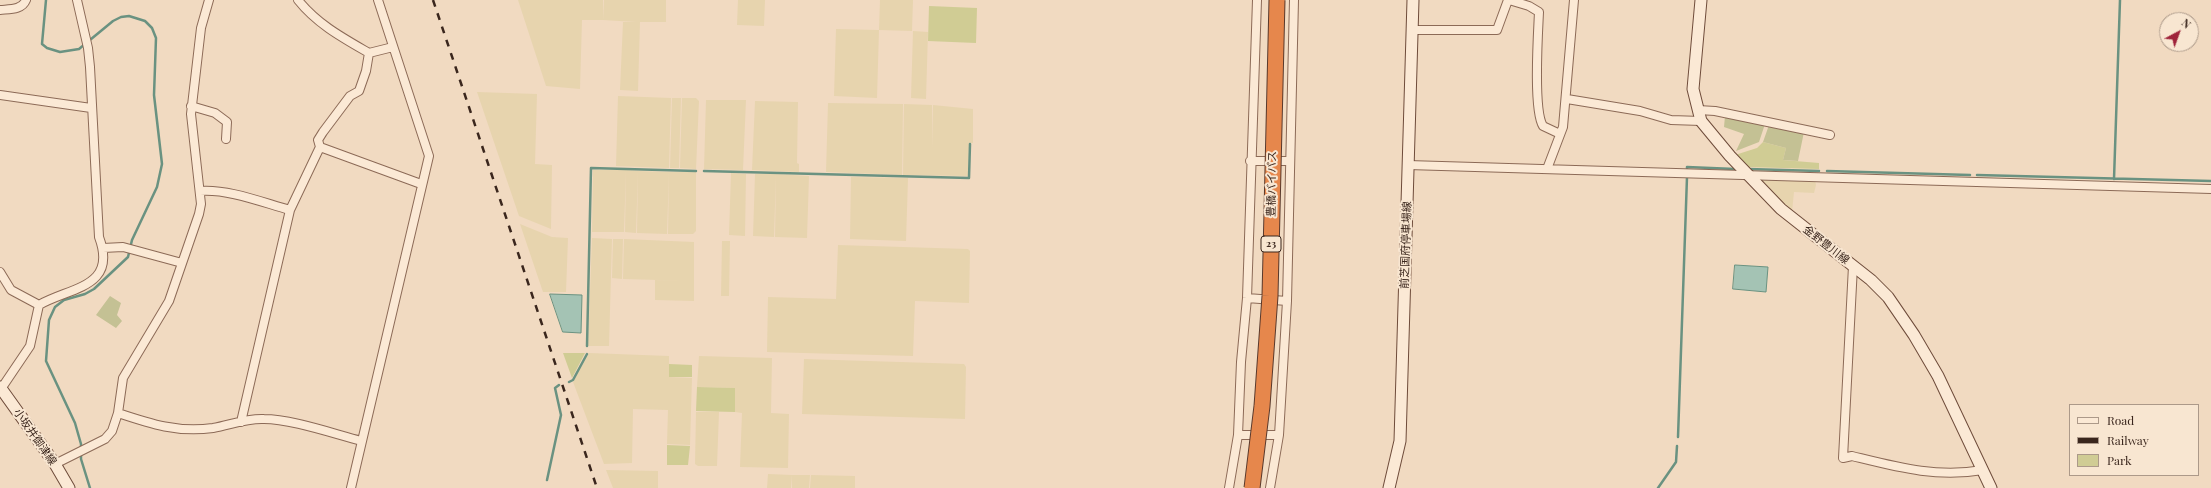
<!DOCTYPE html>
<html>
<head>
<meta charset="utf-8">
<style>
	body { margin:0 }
	#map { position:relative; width:2211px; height:488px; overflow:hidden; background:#f1dac1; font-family:"Playfair Display",serif }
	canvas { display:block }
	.legend { position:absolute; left:2069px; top:404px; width:130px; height:72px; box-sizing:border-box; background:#f8e6d1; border:1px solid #ac9989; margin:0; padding:5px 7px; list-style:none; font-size:12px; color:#3a261d }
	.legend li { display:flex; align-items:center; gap:8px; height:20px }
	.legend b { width:20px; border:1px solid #ac9989 }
	.north { position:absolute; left:2159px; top:12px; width:40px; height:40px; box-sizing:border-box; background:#f8e6d1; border:1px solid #ac9989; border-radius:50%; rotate:41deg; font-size:11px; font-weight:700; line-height:16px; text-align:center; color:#3a261d }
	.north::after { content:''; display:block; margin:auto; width:14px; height:18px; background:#9f233a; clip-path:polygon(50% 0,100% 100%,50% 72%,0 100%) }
</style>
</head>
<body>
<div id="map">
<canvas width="2211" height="488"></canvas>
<ul class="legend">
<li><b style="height:5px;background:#fbe9d5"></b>Road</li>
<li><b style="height:5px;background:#3a261d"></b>Railway</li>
<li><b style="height:11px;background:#d0cc94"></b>Park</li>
</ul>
<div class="north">N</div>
</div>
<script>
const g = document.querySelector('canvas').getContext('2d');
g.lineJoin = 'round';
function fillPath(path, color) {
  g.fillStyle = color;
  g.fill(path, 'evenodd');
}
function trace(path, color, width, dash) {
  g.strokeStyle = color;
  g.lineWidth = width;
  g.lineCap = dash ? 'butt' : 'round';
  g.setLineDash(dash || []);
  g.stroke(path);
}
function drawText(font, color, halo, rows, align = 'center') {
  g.font = font + ' "Playfair Display","Noto Sans JP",serif';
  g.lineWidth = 4;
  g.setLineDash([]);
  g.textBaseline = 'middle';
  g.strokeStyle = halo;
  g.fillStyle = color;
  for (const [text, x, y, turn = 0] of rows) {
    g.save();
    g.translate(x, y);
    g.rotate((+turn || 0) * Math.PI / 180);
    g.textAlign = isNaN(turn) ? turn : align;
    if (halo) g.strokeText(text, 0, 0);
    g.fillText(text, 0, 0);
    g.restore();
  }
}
fillPath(new Path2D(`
	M518 0H603V20H577H582L580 89 546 86Z
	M604 0H666V22H640L638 91 620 90 623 22H636L603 20Z
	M738 0H765L764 26 737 25Z
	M880 0H913L912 31 879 30Z
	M836 29 879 30 877 98 834 96Z
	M913 31 928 32 926 99 911 98Z
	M477 92 537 94 535 164 552 165 551 229 519 216Z
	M618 96 671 98 669 168 616 166Z
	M672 98H681L679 168H670Z
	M682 98H696L699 101 696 169 680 168Z
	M706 100H746L743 170 704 169Z
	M755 101 798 102 797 163 799 164V172L752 170Z
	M828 103 903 104 902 175 826 172Z
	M904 104 932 105V149L933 105 973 109V143H969L968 176 903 175Z
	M593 170H626L624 232H592Z
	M626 170 638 171 636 233 625 232Z
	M638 171 669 172 667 234 637 233Z
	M669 172H696V231L693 234H668Z
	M731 173 746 174 745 236 729 235Z
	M755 174H776L774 237 753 236Z
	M776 174 809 176 807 238 775 237Z
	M851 177 908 178 906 241 850 239Z
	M1757 179 1815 180 1816 185 1814 193 1794 192 1792 212Z
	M520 224 552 237 568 238 566 292H543Z
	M592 238 612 239 609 346H588Z
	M613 239H623L622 279 612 278Z
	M624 239 694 242V281L623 279Z
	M722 241H730L729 296H721Z
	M838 245 968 249 970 251 969 303 915 301 913 356 767 352 768 297 836 299Z
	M655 280 694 281V301L655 300Z
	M589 353 669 356V377L692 378 690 445 667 444 668 410 633 409 632 463 604 464 573 382Z
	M699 356 772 358 771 413 789 414 788 468 740 467 742 413 735 412V388L697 387Z
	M804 359 964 364 966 367 965 419 802 414Z
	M696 412H719L717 466H698L695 464Z
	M606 470 658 471V488H613Z
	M768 474 792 475 791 488H767Z
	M792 475H810L809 488H792Z
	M811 475 855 476V488H810Z`), '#e7d4ae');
fillPath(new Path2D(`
	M929 6 977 8 976 43 928 41Z
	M1763 142 1786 148 1783 160 1819 163V169L1746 167 1735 155 1757 148Z
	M563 353H585L572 378Z
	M669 364 692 365V377H669Z
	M697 387 735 388V412L696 411Z
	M667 445 690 446 688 465H667Z`), '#d0cc94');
fillPath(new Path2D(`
	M1725 116 1765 124 1759 142 1736 151 1744 134 1724 127Z
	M1769 125 1804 132 1798 161 1783 160 1786 148 1763 142Z
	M110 296 121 303 117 315 122 321 116 328 96 315Z`), '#c4c194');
const water = new Path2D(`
	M1735 265 1768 267 1766 292 1733 289Z
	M550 294 582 295 581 333 563 332Z`);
fillPath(water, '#a4c3b4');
trace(water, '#6a9281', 1);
trace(new Path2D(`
	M46 0 42 44 47 48 60 52 79 49 113 21 121 17 129 16 145 21 152 28 156 38 154 95 162 164 157 187 132 240 128 257 94 289 85 294 64 300 55 307 49 320 46 361 75 423 81 444V459L90 488
	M1687 169V167L1735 169
	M1748 169 1819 171
	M704 171 969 178 970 144
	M1827 171 1970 175
	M1977 175 2211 181
	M2114 179 2120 0
	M587 346 591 168 696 171
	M569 382 573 380 587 354
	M1678 437 1687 177
	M547 480 561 415 555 388 559 385
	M1658 488 1676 462 1677 446`), '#6a9281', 2.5);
const street = new Path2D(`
	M298 0C317 24 343 38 369 53L393 47
	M1509 0 1529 6 1539 12C1538 34 1533 110 1543 126L1560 134
	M0 10C10 9 22 10 26 0
	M1413 30H1497L1508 0
	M0 95 91 108
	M1567 99 1640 111 1671 120 1701 121
	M191 106 215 113 227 122 226 139
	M1698 110 1715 111 1830 135
	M320 147 318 140 323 132 350 96 359 91 366 71 369 53
	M1250 161H1290
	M1408 165 2211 189
	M1547 169 1563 127 1574 0
	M200 191C229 189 261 202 290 210
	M103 248 123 247 182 263
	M1853 266 1843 458 1852 456C1897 467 1936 478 1983 470
	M0 272 11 290 39 305
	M1247 298 1287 301
	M1 389 30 346 39 305C70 287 118 288 99 237L90 67 88 48 77 0
	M118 413C151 424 178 433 213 428 230 425 247 418 264 419 291 419 334 434 362 441
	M241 422 290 210 320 147 421 184
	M1238 435H1279
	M55 464 105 439 112 431 118 413 123 378 169 301 199 214 201 204 191 114 201 28 209 0
	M351 488 429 156 378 0
	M1229 488 1238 435 1241 362 1247 298 1257 0
	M1270 488 1279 435 1287 301 1294 0`);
const secondary = new Path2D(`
	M1701 0 1693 89 1701 121 1730 156 1781 209 1871 280 1888 297 1914 335 1938 376 1991 488
	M0 387 55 464 69 488
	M1389 488 1400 441 1413 0`);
trace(street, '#8c6a57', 10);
trace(secondary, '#6e4b3a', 13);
trace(street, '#fbe9d5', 8);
trace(secondary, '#fbe9d5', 11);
trace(new Path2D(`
	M433 0 597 488`), '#3a261d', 2.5, [7, 7]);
const highwayBridge = new Path2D(`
	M1252 488 1262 406 1270 296 1277 0`);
trace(highwayBridge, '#59392c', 17, []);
trace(highwayBridge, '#e6874c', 15);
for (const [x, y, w] of [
	[1271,244,20]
]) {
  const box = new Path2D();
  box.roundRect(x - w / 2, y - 8, w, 16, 3);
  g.fillStyle = '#f8e6d1';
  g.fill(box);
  trace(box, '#3a261d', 1);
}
drawText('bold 10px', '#3a261d', null, [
	["23",1271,244]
]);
drawText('11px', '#3a261d', '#f8e6d1', [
	["豊橋バイパス",1272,184,-89],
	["前芝国府停車場線",1406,245,-88],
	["金野豊川線",1826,245,38],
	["小坂井御津線",35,437,55]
]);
</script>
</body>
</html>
